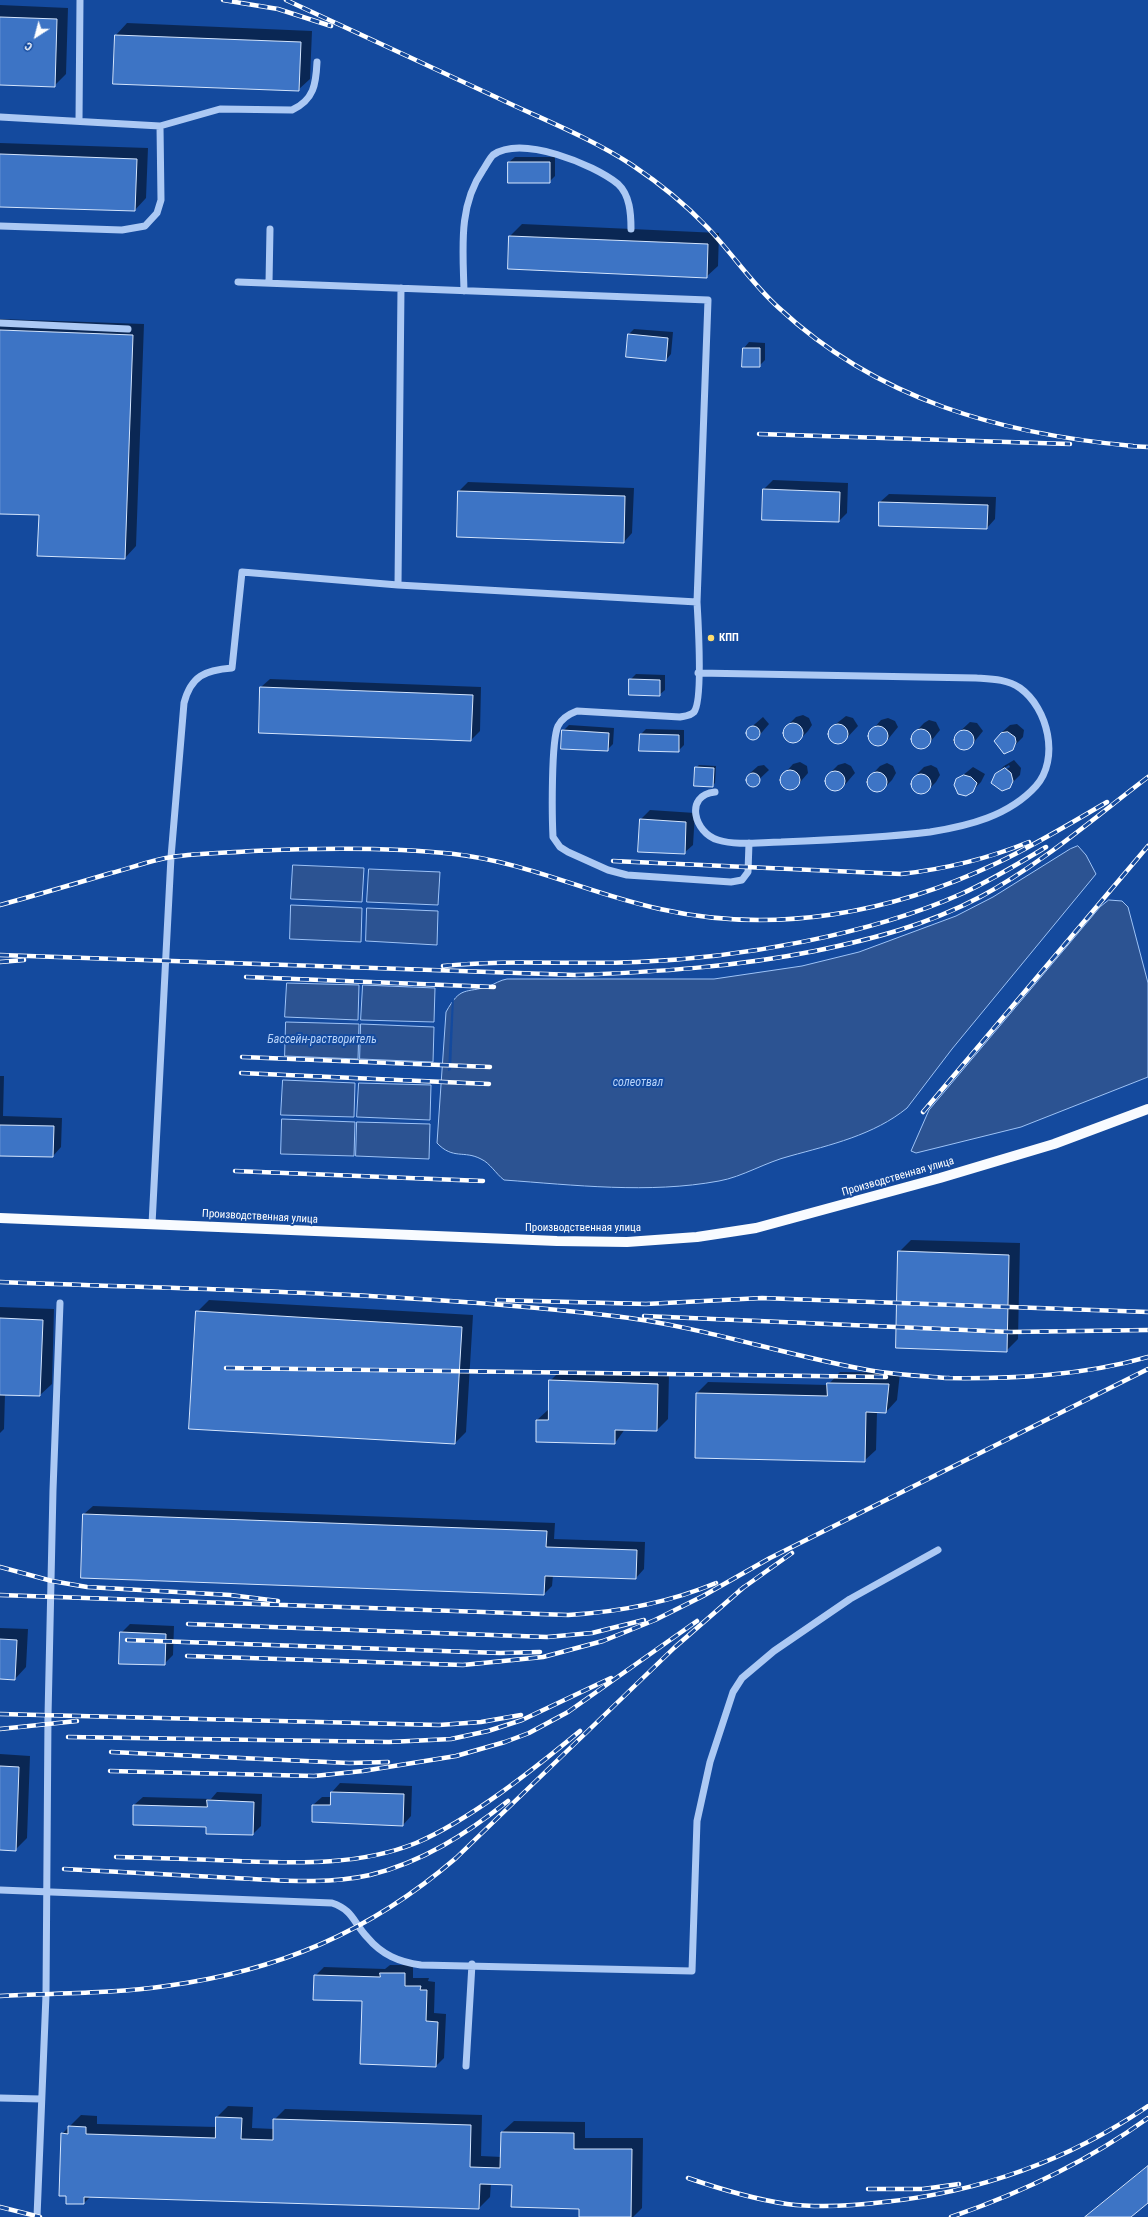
<!DOCTYPE html>
<html>
<head>
<meta charset="utf-8">
<style>
	body { margin:0 }
	#map { position:relative; width:1148px; height:2217px; overflow:hidden; background:#144a9e; font-family:"Roboto Condensed",sans-serif }
	canvas { display:block }
	.north { position:absolute; left:16px; top:16px; width:40px; height:40px; -webkit-text-stroke:3px #144a9e; paint-order:stroke; rotate:216deg; font-size:11px; font-weight:700; line-height:16px; text-align:center; color:#fff }
	.north::after { content:''; display:block; margin:auto; width:14px; height:18px; background:#fff; clip-path:polygon(50% 0,100% 100%,50% 72%,0 100%) }
</style>
</head>
<body>
<div id="map">
<canvas width="1148" height="2217"></canvas>
<div class="north">С</div>
</div>
<script>
const g = document.querySelector('canvas').getContext('2d');
g.lineJoin = 'round';
function fillPath(path, color) {
  g.fillStyle = color;
  g.fill(path, 'evenodd');
}
function trace(path, color, width, dash) {
  g.strokeStyle = color;
  g.lineWidth = width;
  g.lineCap = dash ? 'butt' : 'round';
  g.setLineDash(dash || []);
  g.stroke(path);
}
function drawText(font, color, halo, rows, align = 'center') {
  g.font = font + ' "Roboto Condensed",sans-serif';
  g.lineWidth = 4;
  g.setLineDash([]);
  g.textBaseline = 'middle';
  g.strokeStyle = halo;
  g.fillStyle = color;
  for (const [text, x, y, turn = 0] of rows) {
    g.save();
    g.translate(x, y);
    g.rotate((+turn || 0) * Math.PI / 180);
    g.textAlign = isNaN(turn) ? turn : align;
    if (halo) g.strokeText(text, 0, 0);
    g.fillText(text, 0, 0);
    g.restore();
  }
}
const water = new Path2D(`
	M1078 846 1086 855 1096 874 952 1049 907 1108C874 1135 830 1145 790 1156 766 1162 742 1177 719 1181 649 1194 574 1185 504 1180 496 1174 490 1163 481 1159 464 1150 453 1160 437 1143L446 1012C461 985 465 994 489 986 495 984 500 980 507 979H714L802 966 859 952 956 916 993 897 1070 849Z
	M293 865 364 868 362 902 291 899Z
	M369 869 440 872 438 905 367 902Z
	M1109 900 1122 901 1128 907 1148 983V1077L1021 1127 916 1153 911 1151 929 1110 1100 907Z
	M291 905 362 908 361 942 290 939Z
	M367 908 438 911 437 945 366 941Z
	M287 983 359 985 358 1020 285 1017Z
	M363 985 435 988 434 1022 361 1020Z
	M286 1022 359 1024 358 1059 285 1056Z
	M361 1024 434 1027 433 1062 360 1059Z
	M283 1080 355 1083 354 1117 281 1115Z
	M359 1083 431 1085 430 1120 357 1117Z
	M282 1119 355 1122 354 1156 281 1154Z
	M357 1122 430 1124 429 1159 356 1156Z`);
fillPath(water, '#2c5392');
trace(water, '#9ec3f6', 1);
fillPath(new Path2D(`
	M454 997 451 1070 448 1071 452 999Z`), '#144a9e');
fillPath(new Path2D(`
	M0 5 68 8 66 74 54 86 0 84Z
	M127 23 312 31 310 79 298 90 114 83 116 35Z
	M0 143 148 148 146 198 135 210 0 206Z
	M515 157H555V176L549 182 509 162Z
	M522 224 719 233 718 266 706 277 509 269 510 236Z
	M0 319 144 324 136 546 125 558 40 514 0 513Z
	M634 329 673 332 671 354 666 360 629 334Z
	M749 342 765 343V360L759 366 744 348Z
	M773 480 848 483 847 513 839 521 764 489Z
	M468 482 634 488 632 533 624 542 458 537 459 491Z
	M889 494 996 497 995 519 987 528 880 502Z
	M636 674 665 675V690L659 695 630 680Z
	M270 679 481 687 480 731 471 740 261 687Z
	M803 715 809 718 812 725 808 731 799 740 794 743 788 741 783 734 787 726 796 717Z
	M846 716 853 718 858 726 844 741 838 743 831 740 829 733 832 727Z
	M763 717 769 724 757 738 752 740 747 734 748 730Z
	M888 718 895 721 898 727 885 743 879 746 871 742 868 735 881 720Z
	M929 720 936 722 940 730 927 746 921 748 914 745 911 737 924 723Z
	M970 722 977 723 983 731 971 746 967 749H960L953 741 956 735Z
	M1017 724 1024 730 1023 737 1014 746 1001 733 1010 725Z
	M569 725 614 728 613 744 607 750 563 731Z
	M646 729 684 730V745L678 751 640 735Z
	M1014 760 1021 768 1020 775 1006 789H999L992 783 995 775 1004 766ZM1009 765 1010 767 1001 772V770Z
	M800 762 807 766 808 773 795 788 788 789 779 780 793 764Z
	M845 763 851 766 855 773 842 788 835 790 828 787 826 782 829 774 838 765Z
	M887 763 893 766 896 773 892 780 883 789 878 791 871 789 866 781 880 766Z
	M699 765 716 766 715 783 712 786 696 768Z
	M764 765 769 770 752 786 746 780 749 774 758 766Z
	M931 765 937 768 940 775 936 782 927 791 920 793 914 790 911 783 915 776 924 767Z
	M973 767 985 774 981 782 972 791 957 780Z
	M650 810 695 813 693 845 684 853 641 819Z
	M0 1076H4L3 1116 62 1118 61 1147 53 1156 0 1155Z
	M911 1240 1020 1243 1018 1339 1006 1351 899 1252Z
	M209 1300 473 1315 466 1432 455 1443 197 1312Z
	M0 1307 54 1309 52 1384 40 1395 5 1394 4 1429 0 1433Z
	M561 1370 669 1373 668 1419 657 1430 625 1429 615 1443 537 1441V1420L549 1409 550 1381Z
	M840 1372 900 1373 897 1400 886 1412H877L876 1450 864 1461 697 1393 708 1382 828 1385Z
	M93 1506 555 1523 554 1539 645 1542 644 1569 636 1578 553 1575 552 1586 544 1594 84 1514Z
	M130 1624 174 1626 173 1655 164 1664 121 1633Z
	M0 1628 28 1629 26 1667 15 1679 0 1678Z
	M0 1754 30 1756 27 1838 15 1850 0 1849Z
	M340 1783 412 1786 411 1816 403 1825 313 1805 322 1797H332V1792Z
	M217 1792 262 1794 261 1826 253 1834 207 1826 134 1805 143 1797 211 1799Z
	M390 1965H413V1978H429L428 1981 435 1982 434 2013 446 2014 444 2058 436 2066 364 2000 315 1976 324 1967 385 1969Z
	M228 2106 253 2107 252 2128 274 2129V2120L285 2109 482 2115 481 2156 502 2157V2132L514 2121 585 2122V2138H643L642 2208 633 2217H580V2208L513 2184 491 2183 490 2197 479 2208 91 2196 84 2203 62 2134 81 2115 97 2116V2124L217 2127V2117Z
	M1148 2166V2202L1129 2217H1098L1093 2211Z`), '#0007');
const building = new Path2D(`
	M0 17 57 19 55 87 0 85Z
	M115 35 301 42 299 91 113 84Z
	M0 154 137 159 135 211 0 207Z
	M508 162H550V183H508Z
	M509 236 708 244 707 278 508 269Z
	M0 330 133 335 125 559 37 556 39 515 0 514Z
	M628 334 668 338 666 361 626 357Z
	M743 348H760V367H742Z
	M763 489 840 492 839 522 762 520Z
	M458 491 625 496 624 543 457 537Z
	M879 502 988 505 987 529 879 526Z
	M629 679 660 680V696L629 695Z
	M260 687 473 695 471 741 259 733Z
	M783 733a10 10 0 1 1 20 0a10 10 0 1 1-20 0Z
	M828 734a10 10 0 1 1 20 0a10 10 0 1 1-20 0Z
	M868 736a10 10 0 1 1 20 0a10 10 0 1 1-20 0Z
	M746 733a7 7 0 1 1 14 0a7 7 0 1 1-14 0Z
	M911 739a10 10 0 1 1 20 0a10 10 0 1 1-20 0Z
	M954 740a10 10 0 1 1 20 0a10 10 0 1 1-20 0Z
	M562 730 609 733 608 751 561 749Z
	M1008 732 1015 737 1016 742 1013 750 1004 754 994 741 1001 733Z
	M640 734 679 735V752L639 751Z
	M695 767 714 768 713 787 694 786Z
	M1005 768 1011 773 1013 781 1010 788 1002 791 991 783 995 774Z
	M780 780a10 10 0 1 1 20 0a10 10 0 1 1-20 0Z
	M825 781a10 10 0 1 1 20 0a10 10 0 1 1-20 0Z
	M867 782a10 10 0 1 1 20 0a10 10 0 1 1-20 0Z
	M746 780a7 7 0 1 1 14 0a7 7 0 1 1-14 0Z
	M911 784a10 10 0 1 1 20 0a10 10 0 1 1-20 0Z
	M964 775 971 777 977 783 973 792 966 796 958 794 954 785 956 779Z
	M640 819 686 822 685 854 638 852Z
	M0 1125 54 1126 53 1157 0 1156Z
	M898 1251 1009 1255 1007 1352 896 1348Z
	M196 1311 462 1327 455 1444 189 1429Z
	M0 1318 43 1320 40 1396 0 1395Z
	M549 1380 658 1384 657 1431 615 1430V1444L536 1442V1420H548Z
	M827 1383 889 1384 886 1413 866 1412 865 1462 695 1458 696 1393 827 1396Z
	M83 1514 547 1531 546 1547 637 1550 636 1579 545 1576 544 1595 81 1578Z
	M120 1632 166 1634 165 1665 119 1664Z
	M0 1639 17 1640 15 1680 0 1679Z
	M0 1766 19 1767 16 1851 0 1850Z
	M331 1792 404 1794 403 1826 312 1822V1805H330Z
	M207 1800 254 1802 253 1835 206 1834V1827L133 1825V1805L207 1807Z
	M380 1973H405V1986H421L420 1990H427L426 2021 438 2022 436 2067 360 2064 362 2001 313 2000 314 1975 380 1977Z
	M216 2117 242 2118 241 2139 273 2140V2119L471 2125 470 2167 500 2168 501 2132 574 2133V2149H632L631 2217H579V2209L511 2207 512 2185 480 2184 479 2209 84 2197V2204H66V2196H59L61 2133 68 2134V2126L86 2127V2134L215 2138Z
	M1148 2166V2203L1131 2217H1085Z`);
fillPath(building, '#3d74c5');
trace(building, '#d4e5fd', 1);
trace(new Path2D(`
	M0 117 160 126 220 109 292 110C314 100 316 84 317 62
	M79 121 80 0
	M0 226 122 230 145 226 157 213 161 200 160 126
	M238 282 708 300 697 602C698 619 703 701 694 712 690 716 685 716 680 717L577 711C569 714 562 718 558 726 551 741 552 817 553 837L560 847 568 852 608 870 627 875 731 882 742 880 748 872 749 843
	M269 283 270 229
	M464 291C463 249 458 206 483 170 486 166 489 159 493 155 522 135 593 164 618 184 630 195 631 214 631 229
	M0 323 128 329
	M398 585 401 288
	M698 673 976 678C991 679 1007 679 1020 688 1048 708 1060 759 1036 786 1009 816 968 826 930 832 881 838 831 840 781 842 761 842 737 846 718 840 694 833 684 795 715 792
	M152 1224 171 857 184 703C191 676 205 670 232 668L242 572 398 585 697 602
	M0 1890 332 1903C353 1910 353 1922 367 1937 382 1955 399 1962 421 1965L692 1971 697 1821 710 1762 733 1692 742 1678 774 1651 850 1599 938 1550
	M466 2066 472 1964
	M0 2098 41 2099
	M37 2217 46 1995 48 1716 53 1490 60 1303`), '#acc9f4', 7);
trace(new Path2D(`
	M0 1218 557 1241 627 1242 697 1237 756 1228 940 1178 1054 1144 1148 1109`), '#f8fbff', 10);
const rail = new Path2D(`
	M223 0 278 9 331 26
	M286 0C357 33 429 66 500 99 544 120 591 138 632 165 659 183 685 204 707 227 732 253 752 284 779 308 878 400 1001 434 1133 446
	M759 434 1070 444
	M1128 446 1148 447
	M613 861 901 874C946 869 987 859 1029 842
	M0 905C37 895 74 884 111 873 131 868 151 860 172 857 199 853 226 853 253 851 319 848 388 847 454 854 526 862 590 894 660 909 775 935 892 913 997 863 1035 845 1071 823 1107 802
	M0 955 575 975C656 972 735 967 815 951 873 939 927 925 980 897 1040 865 1094 818 1148 777
	M0 962 24 960
	M443 966C507 959 572 965 637 962 738 958 869 935 961 894 990 881 1018 864 1046 847
	M246 977 494 987
	M242 1057 490 1067
	M241 1073 489 1084
	M923 1112 1148 846
	M235 1171 483 1181
	M0 1282C205 1290 410 1292 614 1316 701 1326 783 1355 868 1370 895 1375 922 1376 949 1378
	M497 1300 646 1304 762 1298 1148 1312
	M644 1316 1011 1332 1148 1330
	M226 1368 886 1377
	M944 1378C1011 1379 1083 1376 1148 1357
	M0 1567 52 1581 87 1587 230 1595 278 1601
	M740 1590 792 1553
	M0 1595 568 1615C619 1612 668 1603 716 1583
	M188 1624 547 1637 592 1633 644 1620
	M127 1640 500 1653 540 1652
	M187 1656 463 1665 543 1657 603 1641 655 1620 703 1596 770 1558 1148 1369
	M0 1714 439 1725 481 1722 521 1715
	M0 1729 77 1721
	M68 1737 389 1742 451 1739 488 1731 522 1720 611 1678
	M111 1752 349 1763 388 1762
	M110 1771 314 1776 363 1771 456 1756 505 1742 529 1733 568 1712 697 1621
	M116 1857C156 1858 196 1859 237 1861 296 1863 359 1866 416 1843 470 1820 534 1769 580 1731
	M64 1869C121 1872 178 1875 234 1878 279 1880 326 1885 370 1875 423 1862 466 1834 508 1801
	M0 1996C55 1993 112 1994 166 1986 278 1971 370 1932 456 1858L674 1648 744 1587
	M688 2178C720 2189 753 2199 787 2204 819 2208 852 2206 884 2202 979 2192 1069 2160 1148 2106
	M868 2189H923L959 2184
	M0 2207 40 2217
	M951 2217C1021 2193 1088 2161 1148 2118`);
trace(rail, '#fff', 4.5);
trace(rail, '#144a9e', 3, [9]);
for (const [x, y, r, color] of [
	[711,638,4,"#ffdc6e"]
]) {
  const dot = new Path2D();
  dot.arc(x, y, r, 0, 2 * Math.PI);
  g.fillStyle = color;
  g.fill(dot);
  trace(dot, '#144a9e', 1.5);
}
drawText('bold 11px', '#fff', '#144a9e', [
	["КПП",719,638]
], 'left');
drawText('11px', '#fff', '#144a9e', [
	["Производственная улица",898,1177,-16],
	["Производственная улица",260,1217,3],
	["Производственная улица",583,1228]
]);
drawText('italic 12px', '#b9d4fa', '#144a9e', [
	["Бассейн-растворитель",322,1040],
	["солеотвал",638,1083]
]);
</script>
</body>
</html>
